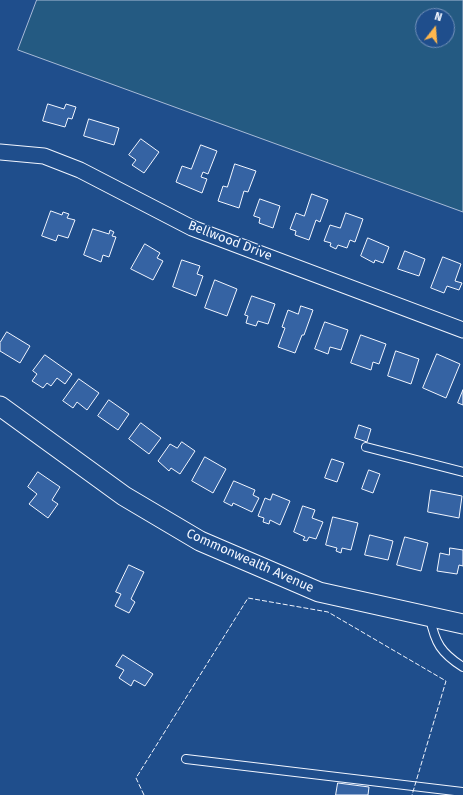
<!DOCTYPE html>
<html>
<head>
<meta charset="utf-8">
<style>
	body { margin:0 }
	#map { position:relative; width:463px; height:795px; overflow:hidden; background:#1f4e8c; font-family:"Fira Sans",sans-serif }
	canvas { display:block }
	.north { position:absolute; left:415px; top:8px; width:40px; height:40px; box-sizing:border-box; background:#1f4e8c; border:1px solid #7391ba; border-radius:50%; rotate:17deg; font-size:11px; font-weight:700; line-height:16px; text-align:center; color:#f2f6ff }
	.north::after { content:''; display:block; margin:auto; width:14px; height:18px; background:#ffb74d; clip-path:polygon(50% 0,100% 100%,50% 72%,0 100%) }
</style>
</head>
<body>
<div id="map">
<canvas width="463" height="795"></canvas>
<div class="north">N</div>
</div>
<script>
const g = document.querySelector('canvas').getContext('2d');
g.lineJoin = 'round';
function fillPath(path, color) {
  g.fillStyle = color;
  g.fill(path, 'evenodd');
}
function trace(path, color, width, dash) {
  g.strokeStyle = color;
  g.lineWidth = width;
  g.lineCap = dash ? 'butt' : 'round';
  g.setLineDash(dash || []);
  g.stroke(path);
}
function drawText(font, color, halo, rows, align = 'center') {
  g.font = font + ' "Fira Sans",sans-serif';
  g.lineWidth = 3;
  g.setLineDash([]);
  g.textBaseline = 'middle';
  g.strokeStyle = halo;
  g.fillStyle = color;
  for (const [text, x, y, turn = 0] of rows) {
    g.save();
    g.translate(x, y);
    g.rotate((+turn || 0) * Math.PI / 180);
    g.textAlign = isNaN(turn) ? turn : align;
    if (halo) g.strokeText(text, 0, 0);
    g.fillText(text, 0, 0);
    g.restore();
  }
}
const green = new Path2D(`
	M37 0H463V212L18 50ZM423 16H447V40H423Z`);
fillPath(green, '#245a82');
trace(green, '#a8bbd7', 1);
const building = new Path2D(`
	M48 104 64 109 66 104 76 107 72 119 68 118 65 127 43 121Z
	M89 119 119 128 114 145 84 136Z
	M141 139 159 152 144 173 132 165 136 160 129 155Z
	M201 145 217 151 208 174 203 172 201 177 207 179 202 193 176 182 182 166 191 169Z
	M235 164 256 171 248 192 244 191 239 208 218 201 223 186 227 187Z
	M312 194 328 200 320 222 316 220 309 240 295 235 296 231 290 229 296 213 304 216Z
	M260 199 280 206 273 228 259 223 260 218 254 216Z
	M51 211 62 215 63 212 69 214 67 218 75 220 68 238 58 235 56 241 42 236Z
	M346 213 363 219 355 242 350 240 347 248 338 245 336 249 330 246 331 243 324 241 330 225 340 228Z
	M93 229 109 234 110 230 114 232 112 236 116 237 109 257 103 255 101 262 84 255Z
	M368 238 389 247 383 263 375 260 374 263 361 256Z
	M145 244 160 253 157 258 163 261 153 280 131 269Z
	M405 251 425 259 419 276 398 269Z
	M443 257 461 264 455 281 462 283 459 290 447 286 444 293 431 288Z
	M182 260 200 266 197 274 203 276 196 296 173 287Z
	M215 280 237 289 227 316 205 308Z
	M252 296 275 304 268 324 258 321 256 326 246 323 248 316 245 315Z
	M301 306 313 310 304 335H302L295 353 278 347 285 328 282 327 288 310 298 314Z
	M325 322 348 330 341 350 330 347 328 354 315 349Z
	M7 332 30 346 20 363 0 351V343Z
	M361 335 386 344 379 364 373 362 371 370 351 363Z
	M396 351 419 359 411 384 388 376Z
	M437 354 460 364 446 398 423 388Z
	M45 355 72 374 65 384 57 378 51 386 47 383 43 388 32 381 37 374 33 371Z
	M79 379 99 393 87 410 77 402 73 408 63 401Z
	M463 390V405L458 403Z
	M109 400 129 414 118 430 98 416Z
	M141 423 161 438 149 454 129 439Z
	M359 425 371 429 367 442 355 438Z
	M182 442 195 451 180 474 171 468 169 471 158 461 170 444 177 448Z
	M205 457 226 469 213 493 192 481Z
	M332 459 344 463 337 482 325 478Z
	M369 470 380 474 373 493 362 489Z
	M38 472 60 487 52 500 58 504 48 518 29 504 37 494 28 487Z
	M234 481 255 490 253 495 259 498 252 512 233 503 232 506 224 502Z
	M431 490 462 496 459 518 428 512Z
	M273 494 290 501 280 525 270 520 269 524 263 522 264 518 258 516 265 498 270 500Z
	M303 506 315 510 312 518 323 522 316 539 309 537 307 541 303 540 305 537 294 532Z
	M333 517 358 523 351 550 342 548 341 553 336 551 337 548 326 545Z
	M370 535 393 541 388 560 365 555Z
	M405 537 428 543 421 571 397 565Z
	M450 548 463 550V566L459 565 457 574 437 571 440 553 449 555Z
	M129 565 144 572 131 599 135 602 129 613 115 606 121 594 116 592Z
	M123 655 153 674 145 686 134 680 131 686 119 678 124 670 116 666Z
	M338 783 369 787 368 795H336Z`);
fillPath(building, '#3563a3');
trace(building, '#f2f6ff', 1);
const service = new Path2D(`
	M366 447 463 472
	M430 618C435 643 441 653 463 667
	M186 759 463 792`);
const minor = new Path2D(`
	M0 152 44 156 80 170 192 228 463 330`);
const tertiary = new Path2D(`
	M0 406 124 496 200 541 319 592 463 624`);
trace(service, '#f2f6ff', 10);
trace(minor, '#f2f6ff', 17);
trace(tertiary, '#f2f6ff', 21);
trace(service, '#1f4e8c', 8);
trace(minor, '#1f4e8c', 15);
trace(tertiary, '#1f4e8c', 19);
trace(new Path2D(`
	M144 795 136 778 248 598 328 612 446 681 412 795`), '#f2f6ff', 1, [5, 2]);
drawText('13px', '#f2f6ff', '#1f4e8c', [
	["Bellwood Drive",230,241,21],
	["Commonwealth Avenue",250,561,24]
]);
</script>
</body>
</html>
